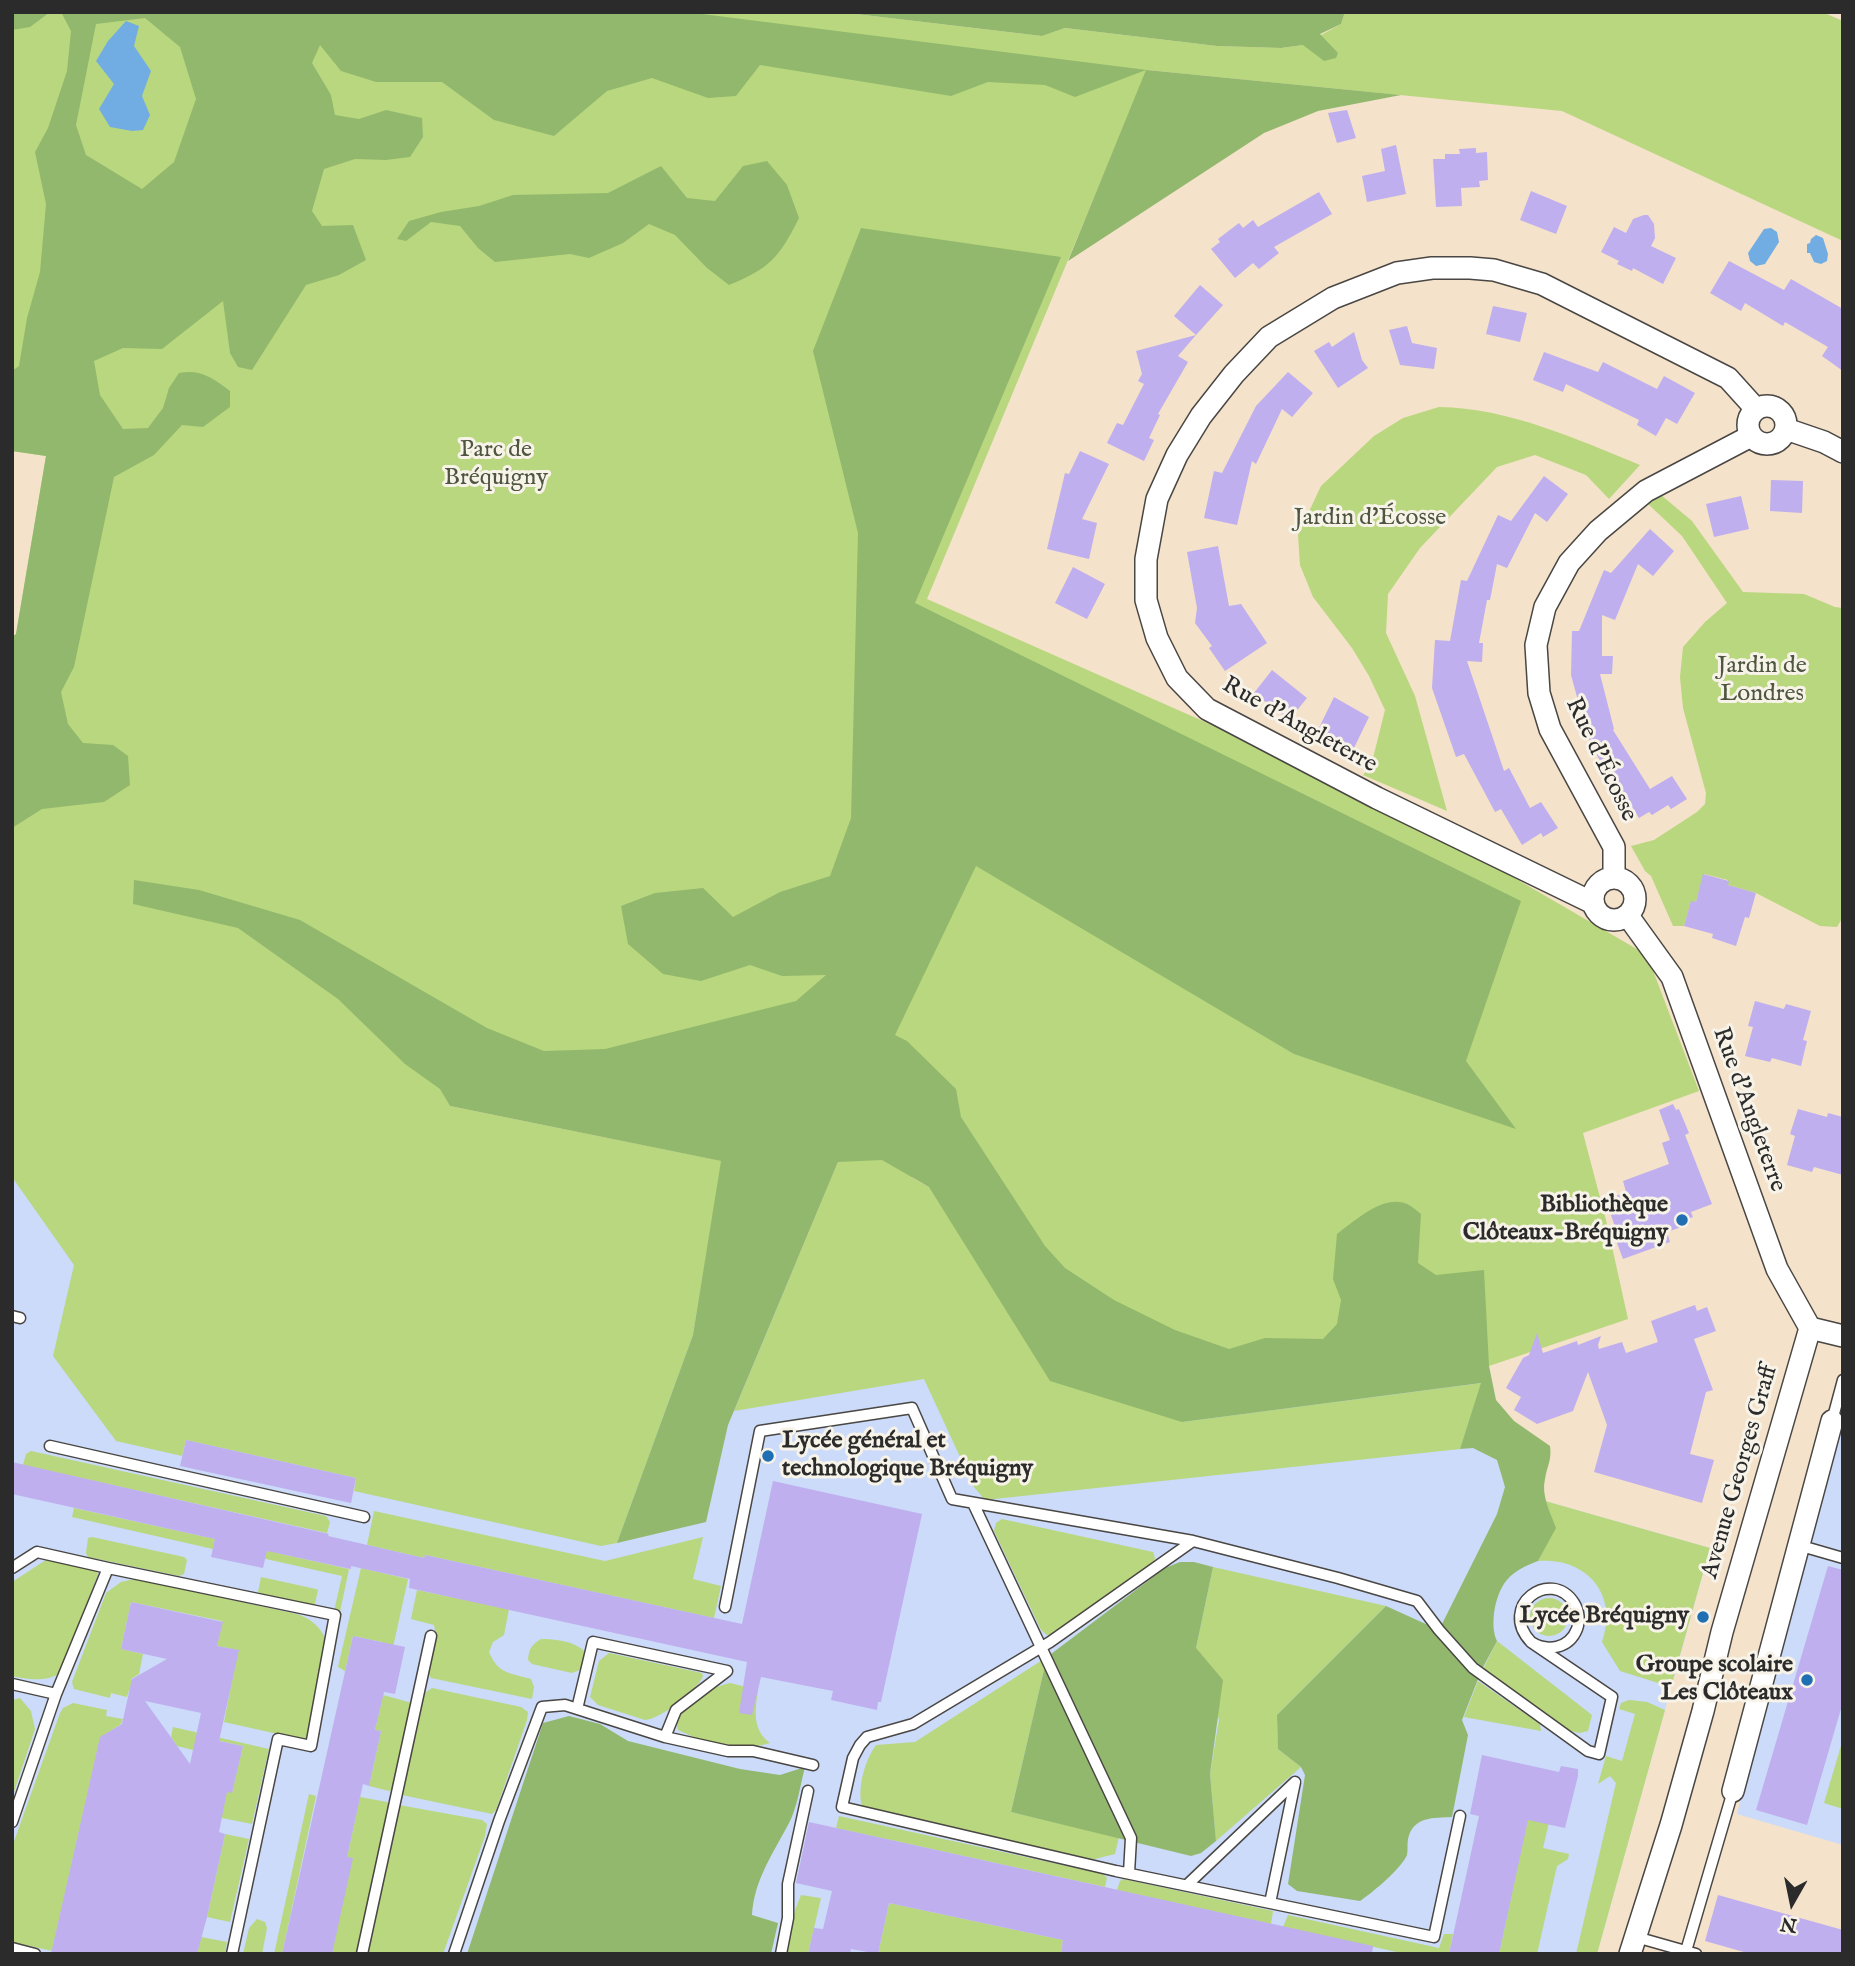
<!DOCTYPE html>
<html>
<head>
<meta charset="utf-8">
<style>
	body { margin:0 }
	#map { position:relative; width:1855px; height:1966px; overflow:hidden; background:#f4e2ca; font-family:"IM FELL English",serif }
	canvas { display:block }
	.frame { position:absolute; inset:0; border:14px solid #2b2b2b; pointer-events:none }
	.north { position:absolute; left:1757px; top:1868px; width:70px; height:70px; -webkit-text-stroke:5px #f7f3e8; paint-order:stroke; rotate:189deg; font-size:19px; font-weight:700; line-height:28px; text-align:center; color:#2b2b2b }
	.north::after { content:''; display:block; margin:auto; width:24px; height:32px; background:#2b2b2b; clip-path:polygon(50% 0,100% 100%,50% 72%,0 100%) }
</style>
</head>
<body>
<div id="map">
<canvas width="1855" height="1966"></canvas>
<div class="frame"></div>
<div class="north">N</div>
</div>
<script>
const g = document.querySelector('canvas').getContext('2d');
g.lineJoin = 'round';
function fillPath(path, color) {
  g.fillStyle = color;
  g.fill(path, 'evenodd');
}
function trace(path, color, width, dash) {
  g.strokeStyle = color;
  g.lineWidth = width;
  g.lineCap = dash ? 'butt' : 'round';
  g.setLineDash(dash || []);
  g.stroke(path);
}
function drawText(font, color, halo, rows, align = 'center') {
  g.font = font + ' "IM FELL English",serif';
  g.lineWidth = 6;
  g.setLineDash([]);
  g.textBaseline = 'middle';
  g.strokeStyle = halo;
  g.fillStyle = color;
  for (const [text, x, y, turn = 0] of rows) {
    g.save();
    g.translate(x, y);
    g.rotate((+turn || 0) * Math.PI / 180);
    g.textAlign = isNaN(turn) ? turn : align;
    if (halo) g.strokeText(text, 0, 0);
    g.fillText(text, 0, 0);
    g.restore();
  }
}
fillPath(new Path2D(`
	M12 1141 1489 1366 1496 1401 1545 1501 1710 1548 1597 1954H12Z
	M1843 1425V1845L1737 1814 1806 1547Z`), '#cbdbf9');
fillPath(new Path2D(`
	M12 12H839L1042 36 1065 28 1217 46 1281 48 1303 45 1341 24 1345 12H1822L1843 21V241L1562 111 1147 70 927 599 1377 798 1647 955 1699 1091 1583 1133 1607 1224 1628 1319 1489 1366 1176 1412 933 1180 911 1177 929 1187 1182 1422 1482 1383 1460 1449 985 1500 974 1487 924 1379 734 1411 838 1162 441 1089 450 1106 722 1161 693 1335 617 1543 601 1546 354 1491 356 1478 186 1440 182 1456 116 1441 53 1356 74 1265 12 1177V637L16 634 46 456 12 451Z
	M1439 407C1509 408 1576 439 1640 465L1609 499 1586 475 1535 455 1497 467 1420 548 1388 594 1386 633 1415 696 1447 811 1363 775 1371 766 1385 710 1369 676 1352 648 1313 597 1300 565 1298 535 1321 486 1374 436 1403 418Z
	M1661 495 1692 521 1743 592 1804 594 1835 607 1843 608V917L1837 927 1820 926 1756 893 1728 885V880L1704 874 1696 902H1691L1684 926H1673L1651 876 1645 871 1631 846 1654 840 1697 812 1705 804 1706 793 1683 708 1680 677 1683 647 1705 622 1727 603 1682 536 1647 503Z
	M31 1451 326 1516 330 1522 327 1533 23 1465 26 1454Z
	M1545 1501 1710 1548 1671 1687 1620 1671 1602 1642C1619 1594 1586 1557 1538 1561L1555 1528Z
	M74 1508 215 1539 213 1549 72 1517Z
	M374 1511 605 1561 703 1537 693 1579 721 1586 714 1618 425 1555 424 1558 367 1545Z
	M1002 1519 1153 1552 1155 1558 1153 1564 1053 1635H1047L1041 1630 994 1531 996 1523Z
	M92 1537 184 1557 187 1560 184 1574 179 1576 88 1557 86 1553 88 1538Z
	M228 1542 349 1569 340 1612 334 1611 342 1576 226 1550Z
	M46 1560 96 1570 98 1574 61 1672C49 1682 27 1680 12 1676V1582Z
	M1213 1567 1386 1606 1277 1715 1278 1749 1301 1767 1216 1841 1210 1774 1219 1720 1196 1648Z
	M361 1568 408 1579 386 1679 382 1642 353 1636 345 1671 338 1667Z
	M261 1577 316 1589 318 1590 315 1604 313 1606 266 1596 258 1592Z
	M134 1579 297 1614C311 1619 320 1626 326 1640L309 1741 224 1722 238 1650 217 1646 222 1621 131 1602 121 1649 143 1654 139 1674 131 1679 135 1686 129 1690 127 1697 111 1693 110 1698 74 1689 72 1682 106 1593 121 1582Z
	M417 1590 509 1609 504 1635 493 1642 489 1652C498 1674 510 1673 531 1679L534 1687 532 1699 431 1678 428 1673 436 1636 434 1625 411 1619Z
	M1530 1617a19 19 0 1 1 38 0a19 19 0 1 1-38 0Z
	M541 1639C555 1639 574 1641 584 1651L582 1669 572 1673 532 1664 528 1660C529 1649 531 1645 541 1639Z
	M1497 1641 1592 1715 1588 1731 1580 1733 1570 1731 1483 1669Z
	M609 1653 702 1673 703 1676C697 1691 661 1719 645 1720L598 1705 590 1697 599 1661Z
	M1047 1657 1011 1812 1119 1837 1115 1854 1091 1860 862 1806C857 1788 865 1760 876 1745L915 1742Z
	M1478 1681 1540 1724 1541 1731 1464 1717Z
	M730 1683 758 1690C755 1710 752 1730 770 1743 740 1752 706 1744 678 1730L676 1722C685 1701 709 1688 730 1683Z
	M432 1688 521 1707 528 1712 527 1720 496 1810 492 1814 402 1795 401 1791 423 1694Z
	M383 1695 412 1703 393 1789 389 1791 369 1786 381 1731 375 1730Z
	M20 1698 31 1711 35 1729 12 1798V1700Z
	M1629 1700 1647 1702 1665 1710 1597 1954H1576L1616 1783 1610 1776 1598 1784 1606 1756 1622 1761 1635 1714 1619 1709 1621 1703Z
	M73 1703 107 1710 106 1716 123 1719 121 1724 100 1738 52 1951 12 1942V1847L60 1713 63 1708Z
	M173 1727 269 1749 252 1824 222 1818 198 1786 232 1792 243 1746 197 1736 193 1750 177 1746 171 1737Z
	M1843 1739V1809L1824 1803Z
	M309 1794 316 1796 282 1954H274Z
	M360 1797 387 1802 390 1805 357 1954H332L347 1857Z
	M399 1805 482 1820 487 1824 485 1836 443 1954H366Z
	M1529 1813 1550 1818 1543 1848 1569 1854 1568 1859 1557 1866 1537 1954H1499Z
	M839 1816 1103 1874 1107 1878 1105 1887 836 1828Z
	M225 1834 249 1839 230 1922 207 1917Z
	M1123 1879 1273 1911 1271 1924 1117 1890 1120 1881Z
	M801 1895 821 1898 808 1954H785L795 1910Z
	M889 1903 1063 1940 1061 1954H878Z
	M1288 1915 1439 1948 1444 1934H1453L1449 1954H1406L1283 1927Z
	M257 1919 265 1922 267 1928 262 1954H243L249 1928Z
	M201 1937 227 1942 225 1954H197Z`), '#b9d77e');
fillPath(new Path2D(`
	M12 12H50L30 27 12 30Z
	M61 12H686L1147 70 1401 95 1318 111 1264 133 1068 261 1146 70 1075 97 1045 85 988 82 951 96 760 65 736 96 708 98 652 78 607 91 554 136 494 120 442 82H376L341 71 320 45 312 63 331 95 335 115 359 119 386 110 422 118 423 137 410 157 386 160 355 159 324 169 312 211 322 226 353 225 366 260 339 275 306 285 252 370 238 367 230 353 223 301 162 349 123 348 94 361 100 395 123 429 148 428 163 408 169 388 179 373C201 369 213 378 230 391V407L203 427 182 425 154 455 114 477 74 667 61 692 68 724 83 743 113 745 128 756 130 785 104 802 42 809 12 828V637L16 634 46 456 12 451V371L19 366 27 318 40 272 46 204 35 152 48 128 67 71 71 31ZM145 18 180 47 196 99 174 162 142 189 86 155 76 125 96 24Z
	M839 12H1345L1341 24 1320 34 1338 53 1336 58 1324 61 1303 45 1281 48 1217 46 1065 28 1042 36Z
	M767 161 787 185 799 218C779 258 770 268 729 285L707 268 675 235 649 224 623 243 589 258 570 254 495 262 478 248 460 226 431 222 406 241 397 239 409 221 441 212 479 206 513 195 608 193 661 166 687 198 715 201 743 166Z
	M861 228 1061 257 915 603 1521 901 1466 1061 1516 1129 1294 1054 976 866 895 1035 907 1041 956 1089 961 1117 1045 1246 1065 1268 1114 1300 1175 1330 1229 1349 1265 1338 1323 1339 1337 1324 1341 1300 1333 1279 1337 1234C1355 1221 1383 1194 1407 1204 1412 1206 1417 1211 1421 1214L1418 1263 1436 1275 1484 1270 1489 1366 1496 1400 1514 1421 1550 1446C1552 1460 1547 1466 1545 1479 1541 1495 1550 1512 1556 1528L1538 1561C1510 1571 1499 1583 1494 1613 1493 1623 1493 1633 1497 1641L1482 1669 1462 1720 1468 1735 1452 1817C1434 1818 1413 1816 1408 1839 1407 1844 1408 1850 1407 1855 1400 1870 1373 1892 1360 1901L1297 1891 1288 1884 1305 1775 1301 1767 1278 1749 1277 1715 1386 1606 1439 1630 1497 1514 1505 1487 1497 1460 1473 1448 1460 1449 1481 1383 1182 1422 1050 1381 929 1187 882 1160 838 1162 728 1425 706 1522 617 1543 693 1335 721 1161 450 1106 440 1089 405 1064 338 999 238 928 133 904 134 880 199 890 300 920 487 1028 544 1051 605 1049 796 1001 826 975 782 976 750 965 701 981 663 974 628 944 621 906 655 893 703 888 733 917 780 892 830 876 851 818 858 533 813 351Z
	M1180 1562H1194L1213 1567 1196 1648 1223 1680 1210 1774 1216 1841 1201 1853 1191 1856 1011 1812 1047 1657 1165 1568Z
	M569 1716 600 1724 628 1741 740 1769 780 1775 805 1767C800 1786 797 1809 788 1825 772 1855 754 1881 752 1915L778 1923 771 1954H467L543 1723Z`), '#92b86d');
fillPath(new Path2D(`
	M126 21 139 26 134 46 151 71 142 96 150 115 143 130 132 131 110 127 99 109 114 84 96 61 108 41Z
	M1764 229 1771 228 1777 232 1779 242 1765 264 1756 266 1750 261 1748 253Z
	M1816 235 1823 238 1828 254 1827 261 1821 264 1814 262 1810 253H1807V244L1810 243 1811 239Z`), '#71ade2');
fillPath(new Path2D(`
	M1347 110 1356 138 1337 143 1328 113Z
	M1396 145 1406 194 1367 202 1362 176 1385 171 1381 149Z
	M1476 148V153L1487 152 1488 180 1479 181 1480 187 1461 188 1462 206 1436 207 1433 159H1445V154H1460L1459 149Z
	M1531 191 1567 206 1556 234 1520 220Z
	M1319 192 1332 214 1274 247 1279 253 1259 269 1253 263 1235 278 1211 249 1220 242 1218 239 1239 223 1243 228 1253 220 1258 227Z
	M1644 215H1648L1654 224 1655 238 1651 246 1676 258 1663 284 1633 268 1632 271 1617 264 1619 261 1601 252 1614 227 1626 233 1633 219Z
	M1729 261 1784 290 1791 279 1843 309V371L1822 356 1828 347 1785 322 1783 326 1745 303 1741 311 1710 293Z
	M1200 285 1223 305 1196 335 1174 316Z
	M1493 306 1527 313 1520 342 1486 334Z
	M1407 326 1412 343 1437 348 1434 369 1400 365 1389 330Z
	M1354 332 1362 360 1368 368 1338 388 1314 351 1329 342 1332 347Z
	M1196 335 1178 356 1188 362 1158 414 1160 415 1149 438 1154 440 1144 461 1107 443 1117 423 1123 425 1144 384 1138 381 1142 374 1136 351Z
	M1544 352 1598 372 1603 362 1657 389 1664 376 1695 393 1677 424 1666 418 1656 436 1637 425 1639 420 1566 384 1563 392 1533 380Z
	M1288 372 1313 393 1292 417 1282 409 1256 464 1252 461 1237 525 1204 518 1214 471 1222 473 1256 406Z
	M1080 451 1109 464 1082 519 1097 523 1089 559 1047 549 1065 473 1069 474Z
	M1544 476 1568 494 1547 522 1535 513 1507 568 1497 564 1490 600H1487L1479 643H1483L1482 662 1467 661 1504 771 1509 768 1530 808 1541 802 1558 828 1543 837 1541 833 1522 845 1501 809 1495 812 1464 754 1456 757 1432 688 1435 640 1450 641 1461 580 1467 581 1498 515 1511 521Z
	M1771 480 1803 481 1802 513 1770 511Z
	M1741 496 1749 529 1714 537 1706 504Z
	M1650 529 1674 551 1653 576 1638 564 1615 620 1602 615V656H1613L1612 674H1600L1614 729 1613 730 1650 789 1672 776 1687 799 1671 809 1668 805 1652 815 1649 812 1639 818 1621 789 1618 790 1590 744 1571 675 1572 631H1579L1604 570 1611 573Z
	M1218 546 1229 606 1241 604 1267 643 1225 671 1209 648 1212 646 1195 623 1197 608 1187 552Z
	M1073 567 1105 584 1087 619 1055 603Z
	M1272 670 1307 698 1289 720 1254 693Z
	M1334 697 1369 717 1353 750 1316 734Z
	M1703 874 1729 881 1728 885 1756 893 1749 918 1745 917 1736 946 1712 938 1713 934 1684 926 1691 901 1696 902Z
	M1755 1001 1784 1009 1786 1004 1811 1011 1803 1040 1807 1041 1801 1066 1772 1058 1770 1062 1745 1056 1753 1027 1748 1026Z
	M1673 1104 1676 1110 1679 1109 1689 1133 1685 1135 1712 1204 1691 1212 1693 1217 1688 1219 1690 1224 1667 1232 1670 1242 1623 1259 1617 1243 1620 1242 1606 1200 1626 1192 1623 1181 1669 1164 1662 1143 1670 1140 1659 1110Z
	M1798 1109 1827 1117 1828 1113 1843 1117V1175L1814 1167 1812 1172 1787 1165 1795 1136 1790 1134Z
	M1695 1305 1697 1311 1707 1307 1716 1331 1694 1339 1713 1390 1706 1392 1690 1454 1714 1460 1702 1503 1594 1472 1607 1425 1588 1372 1573 1411 1537 1424 1514 1410 1521 1397 1506 1388 1523 1358 1529 1355 1537 1333 1543 1353 1577 1341 1578 1345 1601 1336 1598 1345 1599 1349 1622 1342 1626 1353 1658 1342 1651 1321Z
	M186 1440 356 1478 351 1503 180 1466Z
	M12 1462 329 1534 328 1536 424 1558 425 1555 742 1624 773 1481 922 1514 881 1702H878L877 1710 831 1700 833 1691 761 1677 752 1715 739 1713 747 1662 409 1588 410 1579 351 1566V1569L267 1551 263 1568 211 1557 215 1539 12 1494Z
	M1828 1566 1843 1570V1702L1807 1825 1756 1810Z
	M131 1602 223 1622 217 1646 239 1650 219 1741 243 1746 232 1793 227 1792 219 1832 225 1834 207 1917 197 1954H51L100 1737 122 1724 132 1679 167 1659 121 1649ZM145 1701 201 1713 190 1764Z
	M353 1636 405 1647 395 1694 384 1692 375 1730 381 1731 369 1786 363 1784 347 1857 353 1858 332 1954H282Z
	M1482 1755 1559 1772 1561 1766 1578 1769V1776L1565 1828 1528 1820 1499 1954H1449L1479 1816 1470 1814Z
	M809 1822 1373 1946 1372 1954H1061L1063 1940 889 1903 878 1954 851 1949 850 1954H808L814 1928 823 1929 832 1891 796 1883Z
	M1718 1895 1843 1930V1954H1751L1705 1941Z`), '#bfafee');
const lane = new Path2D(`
	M12 1316 20 1318
	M1832 1421 1843 1380
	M50 1446 364 1517
	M973 1503 1131 1838 1129 1873
	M1193 1541 1050 1642 913 1724 867 1737 860 1745 853 1758 842 1807 1116 1871 1434 1937 1460 1816
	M1798 1545 1843 1558
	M12 1568 37 1552 108 1568
	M725 1607 760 1431 912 1408 952 1499 1193 1541 1338 1578 1417 1601 1439 1630 1473 1668 1588 1751 1599 1754 1612 1697 1531 1642C1497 1606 1551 1567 1574 1603 1579 1611 1580 1621 1577 1629 1569 1649 1547 1652 1531 1642
	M12 1684 56 1694
	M577 1709 593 1642 727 1671
	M665 1737 676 1710 727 1671
	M12 1822 56 1694 108 1568 335 1615 311 1746 278 1739 232 1954
	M1187 1885 1295 1782 1270 1903
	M1636 1937 1696 1954
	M12 1948 35 1954
	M1686 1951 1733 1791
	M362 1954 431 1636
	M454 1954 499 1821 542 1707 565 1705 665 1737 728 1751H753L813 1765
	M781 1954 788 1918V1884L808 1791`);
const street = new Path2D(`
	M1748 425a19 19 0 1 1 38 0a19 19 0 1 1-38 0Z
	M1786 429 1824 442 1843 452
	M1614 877V847L1550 729 1539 693 1536 645 1545 607 1569 563 1598 531 1646 491 1751 436
	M1593 899a21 21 0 1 1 42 0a21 21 0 1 1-42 0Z
	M1593 903 1377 798 1207 709 1177 678 1157 638 1146 600V559L1157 499 1177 455 1201 416 1234 374 1269 337 1333 298 1397 273 1432 268H1470L1494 270 1542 284 1728 378 1756 409
	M1628 916 1672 977 1777 1269 1810 1328
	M1810 1328 1843 1336
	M1733 1791 1832 1421
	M1630 1954 1671 1825 1703 1711 1722 1632 1810 1328`);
trace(lane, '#494643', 13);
trace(street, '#494643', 24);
trace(lane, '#fff', 10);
trace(street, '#fff', 21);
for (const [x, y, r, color] of [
	[1682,1220,7,"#1f6fb2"],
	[768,1456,7,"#1f6fb2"],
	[1703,1617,7,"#1f6fb2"],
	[1807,1680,7,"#1f6fb2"]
]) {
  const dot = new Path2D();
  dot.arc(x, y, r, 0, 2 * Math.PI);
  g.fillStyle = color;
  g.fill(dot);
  trace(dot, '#f7f3e8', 2.5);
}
drawText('24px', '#4e5640', '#f7f3e8', [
	["Parc de",496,451],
	["Bréquigny",496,479],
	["Jardin d'Écosse",1370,519],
	["Jardin de",1762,667],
	["Londres",1762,695]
]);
drawText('24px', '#2b2b2b', '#f7f3e8', [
	["Rue d'Angleterre",1299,726,29],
	["Rue d'Écosse",1600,760,64],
	["Rue d'Angleterre",1748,1110,70],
	["Avenue Georges Graff",1741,1472,-74]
]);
drawText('bold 24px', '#2b2b2b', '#f7f3e8', [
	["Bibliothèque",1668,1206],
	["Clôteaux-Bréquigny",1668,1234],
	["Lycée général et",782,1442,"left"],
	["technologique Bréquigny",782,1470,"left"],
	["Lycée Bréquigny",1689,1617],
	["Groupe scolaire",1793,1666],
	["Les Clôteaux",1793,1694]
], 'right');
</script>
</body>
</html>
